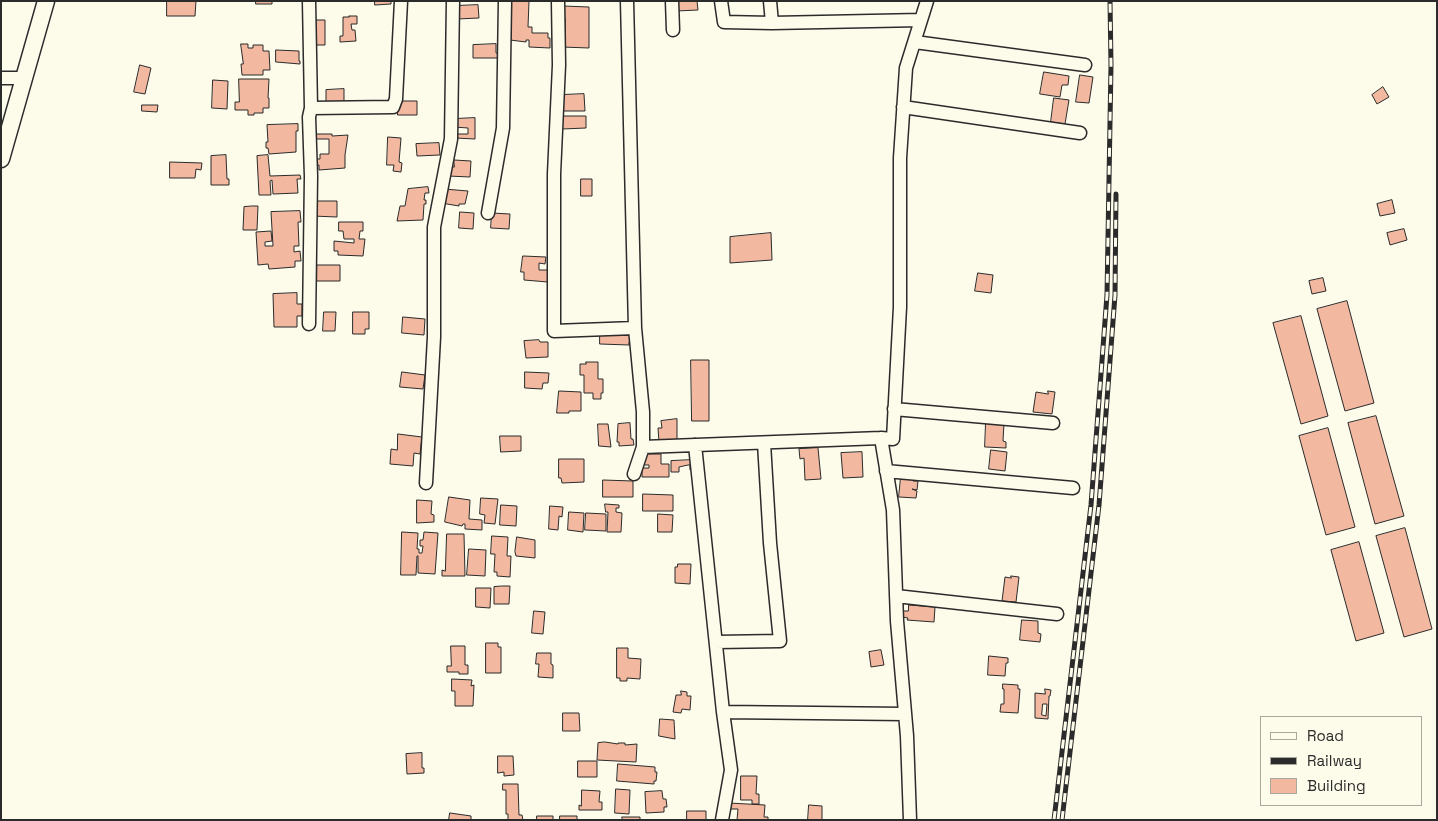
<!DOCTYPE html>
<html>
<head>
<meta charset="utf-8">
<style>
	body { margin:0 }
	#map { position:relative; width:1438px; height:821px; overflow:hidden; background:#fdfbea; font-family:"Space Grotesk",sans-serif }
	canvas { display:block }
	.frame { position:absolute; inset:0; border:2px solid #2b2b2b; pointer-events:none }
	.legend { position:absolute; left:1260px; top:716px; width:162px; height:90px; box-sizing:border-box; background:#fdfbea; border:1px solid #a9a89e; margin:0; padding:6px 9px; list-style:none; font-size:15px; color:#2b2b2b }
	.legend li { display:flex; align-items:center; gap:10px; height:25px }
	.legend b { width:25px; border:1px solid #a9a89e }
</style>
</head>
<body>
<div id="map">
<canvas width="1438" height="821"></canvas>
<div class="frame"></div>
<ul class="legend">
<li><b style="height:6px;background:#fdfbea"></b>Road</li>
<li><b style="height:6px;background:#2b2b2b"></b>Railway</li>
<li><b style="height:14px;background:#f2b8a0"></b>Building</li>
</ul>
</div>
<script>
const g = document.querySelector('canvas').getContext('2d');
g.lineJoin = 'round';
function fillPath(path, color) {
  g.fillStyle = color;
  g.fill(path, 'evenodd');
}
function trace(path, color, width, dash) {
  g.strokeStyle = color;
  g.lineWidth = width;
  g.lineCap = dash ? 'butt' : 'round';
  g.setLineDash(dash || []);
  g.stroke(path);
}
const building = new Path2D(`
	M167 1H196L195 16H167Z
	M256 1H272V4H256Z
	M375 1H391V4L375 5Z
	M508 1H529L528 27H532V33H548V38H550V48L529 47V40H526V42L510 40Z
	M697 1 698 10 676 11V2Z
	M478 5 479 18 457 19 456 6Z
	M563 6 589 7V48L562 47V35H565V18L563 17Z
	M349 16H357V24H351L352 30H355L356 41 340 42V36H343V17H349Z
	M310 20H325V45H310Z
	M241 44H248V48H253V45H263V51H269L270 70H263V75H242L241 64H243Z
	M496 44V53H499V58H473V45Z
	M276 50 299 51V61H300V64L276 62Z
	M140 65 151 68 145 94 134 92Z
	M1044 72 1069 76 1068 85H1062L1060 97 1040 94Z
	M1080 75 1093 77 1089 103 1076 102Z
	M239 79H269L268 98H269V108H263V113H254V115H248V110H235V102H239Z
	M213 80 228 81 227 109 212 108Z
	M1383 87 1389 97 1377 104 1372 95Z
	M344 89V103H326V90Z
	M584 94 585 111H563L562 95Z
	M1054 98 1069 100 1065 124 1051 122Z
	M397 101H417V115H398Z
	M142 105H158L157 112 142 111Z
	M561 116H586V128L562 129Z
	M475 118V139L455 138V134H468V128L454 127V119Z
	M298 124V131H296V152L269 154 268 148H266V142H268L267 125Z
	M314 134H332V136L348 135 345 155V168L319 170V165H315V159H320V154H329V139H314Z
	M388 137 401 138 399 162 402 163 401 172 393 171 394 165H387Z
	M439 143 440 155 417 156 416 144Z
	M226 155 227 179H229V185H211V156Z
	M268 155 270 176 300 175 301 179H297L298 193 273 194 272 180 270 181 271 195H259L257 156Z
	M454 160 471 161 470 177 448 176 449 167H454Z
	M170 162 202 163 201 170 196 169 195 178H170Z
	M581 179H592V196H581Z
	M428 187 429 193H425L424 200H426V204H424L423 220 397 221 400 206H405L408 189Z
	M444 189 468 191 465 204H459V206L441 203Z
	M1392 200 1395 213 1380 216 1377 204Z
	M312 201H337V217L312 216Z
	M252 206H258L257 230H243L244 207Z
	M300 211 301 222H298L299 246H294V252L300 251 301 261H295V267L269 269 268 264 258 265 256 232 271 231 272 241 265 242V246H273L271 212Z
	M460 212 474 213 473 229 459 228Z
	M492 213 510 214 509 229 491 228Z
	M339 222H363V231H360L359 239H365L363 256 338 255V251H334V241L354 243V239H344L343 231H339Z
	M1404 229 1407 240 1390 245 1387 233Z
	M771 233 772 260 730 263V237Z
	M523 256 546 257 545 264 539 263V270H549L548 282 524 280V272H521Z
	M317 265H340V281H317Z
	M978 273 993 275 991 293 975 291Z
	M1323 278 1326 291 1312 294 1309 281Z
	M297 293V304H302V316H297V327H274L273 294Z
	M1347 301 1374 403 1345 411 1317 309Z
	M324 312H336L335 331H323Z
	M353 312H369V329H365V334H353Z
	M1301 316 1328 416 1301 424 1273 323Z
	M403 317 425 319 424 335 402 333Z
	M600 332 631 334 632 342H629V345L600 344Z
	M539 340 540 342H548V357L526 358 524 341Z
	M691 360H709V421H692Z
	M586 362H598V379H603V393H601V399H593V393H584V375H580V364H586Z
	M402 372 425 375 423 389 400 387Z
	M525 372 549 373 548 383H543L542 389 525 388Z
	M559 391 581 392V411H569V413H557Z
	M1048 391 1055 392 1052 414 1033 412 1036 392 1048 394Z
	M1376 416 1404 516 1375 524 1348 423Z
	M677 419V440L659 442 658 428H662L661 421Z
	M986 422 1004 423 1003 441 1006 442V448L985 447Z
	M630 423 631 439H633L634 445 619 446V442H617L618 424Z
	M598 424H608L611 447 599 446Z
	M1328 428 1355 527 1326 535 1299 436Z
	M398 434 422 437 420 454 414 453 413 466 390 464 391 449 397 450Z
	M500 436H521V451L501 452Z
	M818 448 821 479 805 480 804 458 800 459 799 449Z
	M991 450 1007 452 1005 471 989 469Z
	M862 452 863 477 843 478 841 453Z
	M641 454H661V464H669V477H642V468H649V465H642Z
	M559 459H584V482L562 483 561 478H559Z
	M692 460 693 470H690V465H688L679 467V472H671V461Z
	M901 477 913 478V481H918L917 490 912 489 917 491 916 498 899 497Z
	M603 480 633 481V497H603Z
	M643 494 673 495V511H643Z
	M449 497 470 500 469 519 482 520V530L465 529V524H463L462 526 445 522Z
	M481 498 498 499 495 524 484 523 485 515 480 514Z
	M417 500 432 501 431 514 434 515V522L417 523Z
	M605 504 619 505V508H616V512L622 513 621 532H607L608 512H606Z
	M501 505 517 506 516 526 500 525Z
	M550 506 563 507 562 517 559 516 558 530 549 529Z
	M569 512 584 513 583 532 568 530Z
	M586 513 606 514V531L585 530Z
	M658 514 673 515 672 532H658Z
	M1405 528 1432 629 1404 637 1376 536Z
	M402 532 418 533 417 549H419V553H422L423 546H420V540H423L424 532 438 533 435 574 418 573V556H417L416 575H401Z
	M447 534H464L465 576H442V570L445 571Z
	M492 536 508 537 507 556H511L510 577 497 576V572H494L495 554H491Z
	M517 537 535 540V558L516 556 515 552Z
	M1359 542 1384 633 1356 641 1331 550Z
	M469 549 486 550 485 576 467 575Z
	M678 564H691L690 584 675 583V567H677Z
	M1011 576 1019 577 1016 602 1002 601 1005 577 1011 578Z
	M502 586H510L509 604H494V587Z
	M476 588H491L490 608 476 607Z
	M909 605 935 607 934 622 907 620 908 618 902 617 903 611H908Z
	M534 611 545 612 543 634 532 633Z
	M1022 620 1038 621V633L1041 634 1040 642 1020 640Z
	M486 643H498V647H501V673H486Z
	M451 646H465V665H468V674H459V672H447V666H451Z
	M617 648H628V658L641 659 640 679 627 678V681H620V678H617Z
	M881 650 884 665 871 667 869 652Z
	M537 653H551V664L553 665V678L538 677 539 664H536Z
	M989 656 1008 658V663H1006L1005 676 988 675Z
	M452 679 472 680 471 686 474 685 473 706H455V691H452Z
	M1003 684 1018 685V689H1020L1018 713 1000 712 1001 704H1004V689H1003Z
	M1045 689 1051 690 1050 696H1049L1048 719 1035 718V693L1045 694ZM1043 704H1047L1046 716 1042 715Z
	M681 691 687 692V696H691L690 710 682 709 681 713 673 712 676 695H681Z
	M563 713H579L580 731H563Z
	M660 719 674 720 675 739 659 736Z
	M605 742 618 744V743H625V745L637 744 636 762 597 760 598 743Z
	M422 753V768H424V773L407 774 406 754Z
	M498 756H513L514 775 504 776V772L498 773Z
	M578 761H597V777H578Z
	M618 764 655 767V772H657L656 781H654V784L617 781Z
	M741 776H757L756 794H759V804H752V800H741Z
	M503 784H518L519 815H522L523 820H508V814H506V790H503Z
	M616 789 630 790 629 814 615 813Z
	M582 790 600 791 599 802H602V810H579V805L581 806Z
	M662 791 663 799H666L667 807H664V812L646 813 645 792Z
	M729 803 765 805 764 817H768V820H737L738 809H729Z
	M809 805 822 806V820H808Z
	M687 811H706V820H687Z
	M450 813 471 816V820H449Z
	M537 816H553V820H537Z
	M560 816H577V820H560Z
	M622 817H640V820H623Z`);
fillPath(building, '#f2b8a0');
trace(building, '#2b2b2b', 1);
const minor = new Path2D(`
	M309 1 311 108 309 117 311 176 309 324
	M558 1 559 65 554 174V331L635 328 643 412V447
	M627 1 635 328
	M672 1 673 30
	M721 1 724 22 772 23
	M770 1 772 23 921 20
	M915 42 1085 65
	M1 78H24
	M903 107 1080 133
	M311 108 393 107 396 99 401 1
	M488 213 503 128 505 1
	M894 409 1053 423
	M695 445 723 712 905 714
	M886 471 1073 488
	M634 474 643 447 881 438
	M426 483 434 337V227L451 139 453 1
	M896 596 1057 614
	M716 642 780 641 770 543 764 443
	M722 820 731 770 723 712
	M910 820 907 736 897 621 893 510 881 438 893 439 900 307V158L906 68 927 1`);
const major = new Path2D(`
	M1 159 46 1`);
trace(minor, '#2b2b2b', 15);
trace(major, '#2b2b2b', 19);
trace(minor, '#fdfbea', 12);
trace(major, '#fdfbea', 16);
const rail = new Path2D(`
	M1054 820 1091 505 1107 295 1111 65 1110 1
	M1062 820 1099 505 1115 295 1116 194`);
trace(rail, '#2b2b2b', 5);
trace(rail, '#fdfbea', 3, [9]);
</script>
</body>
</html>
